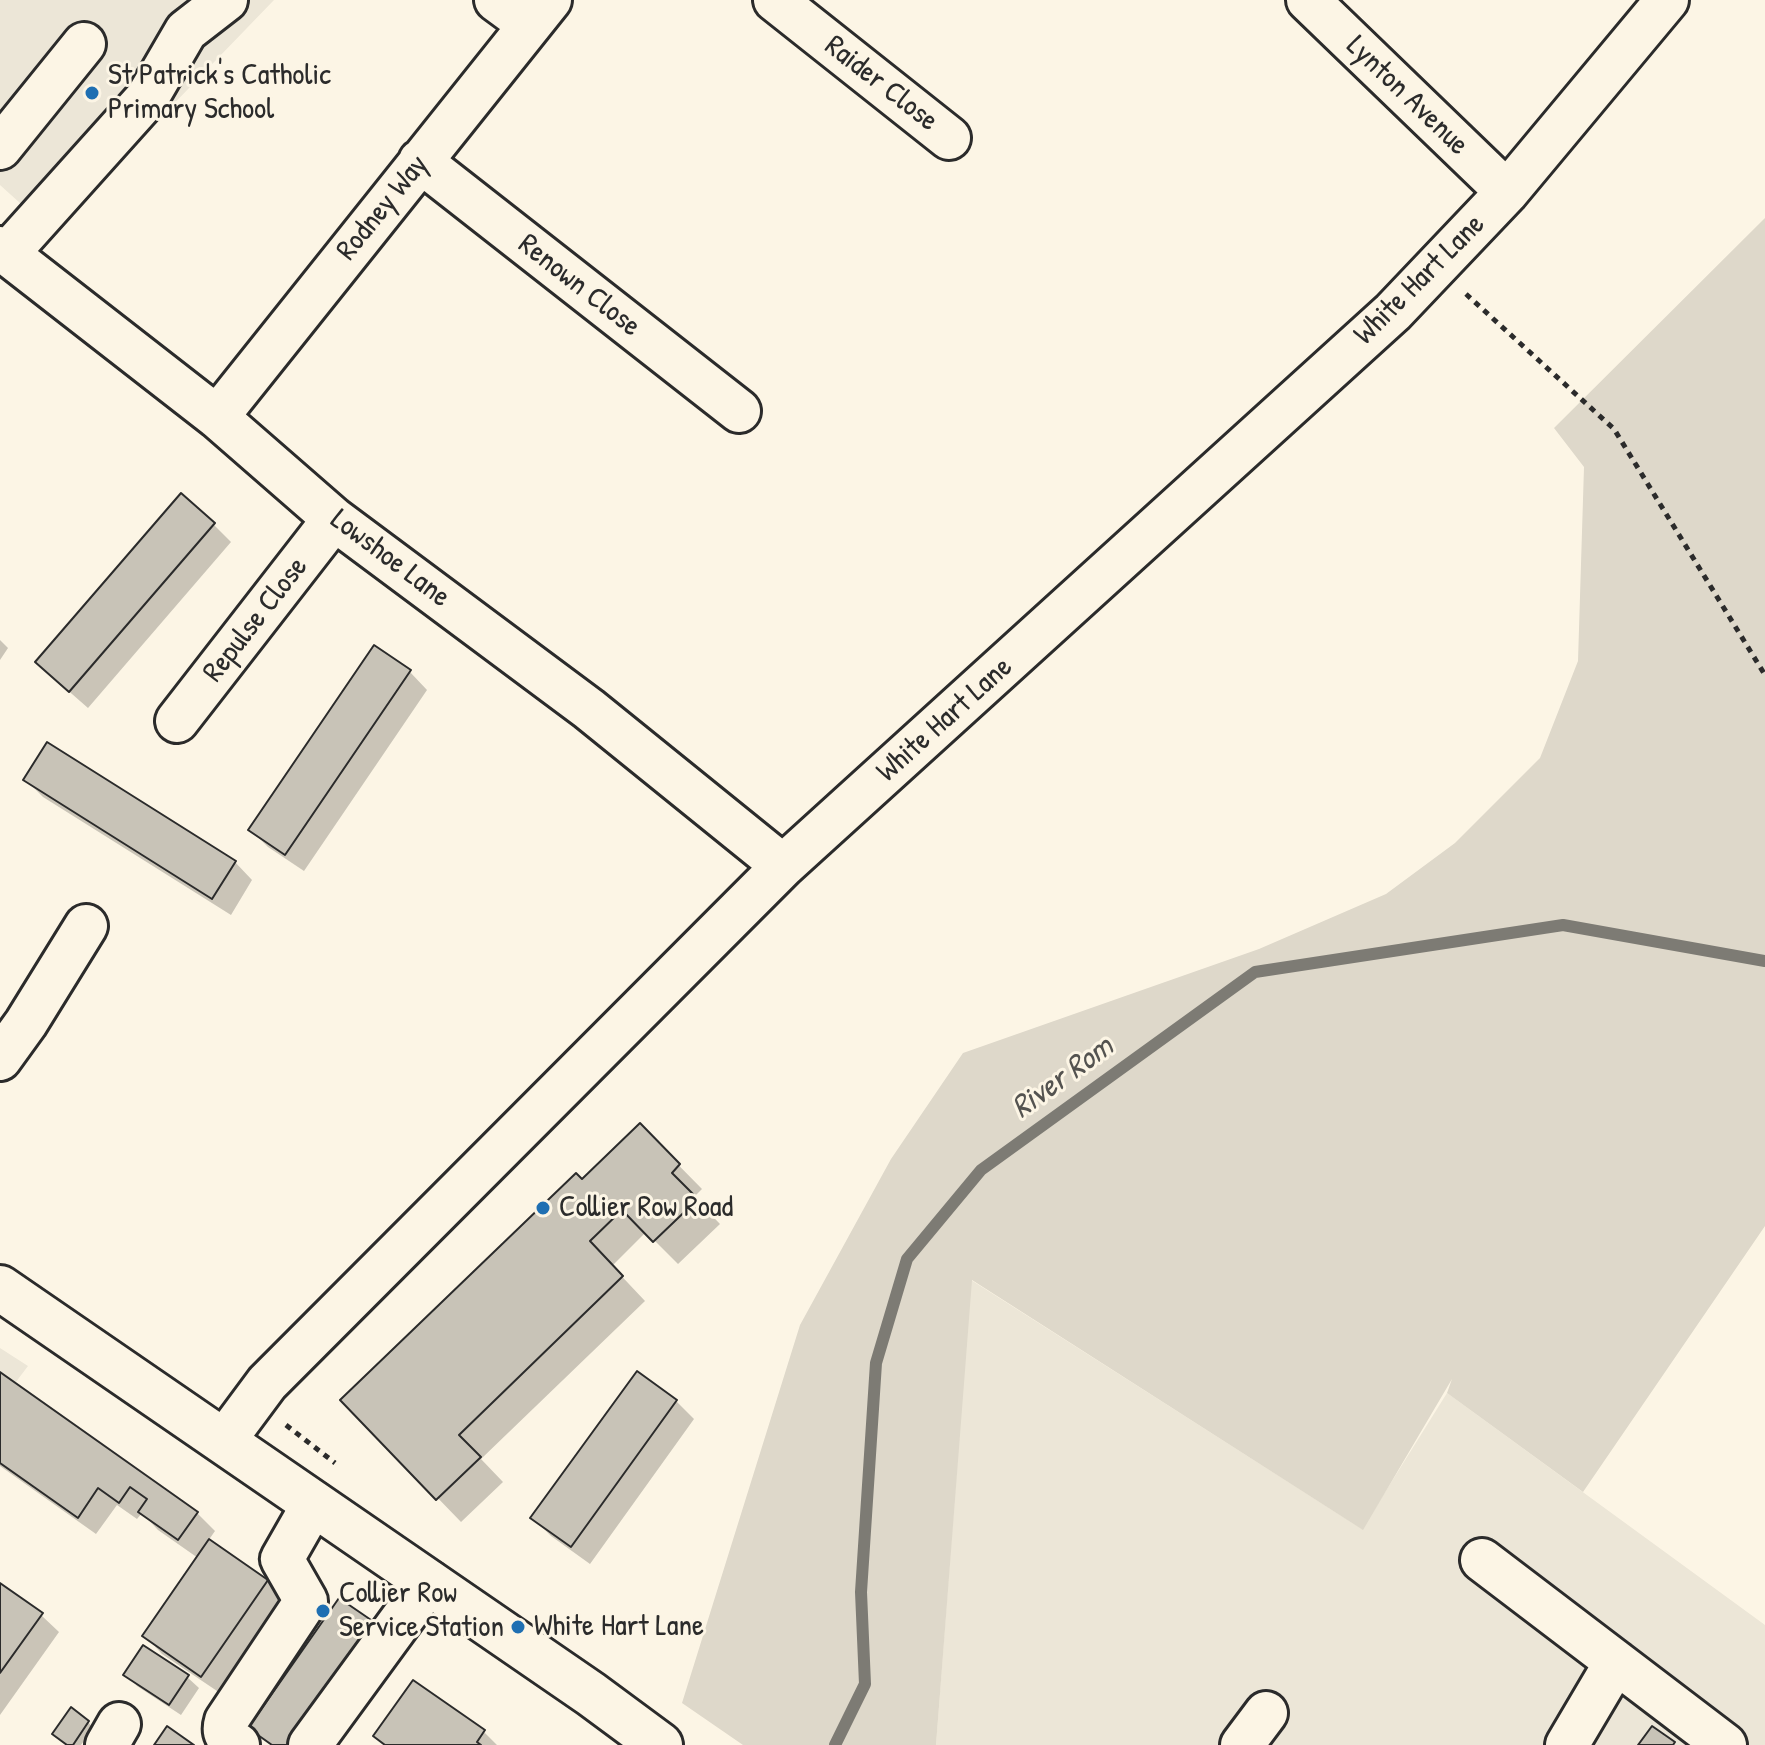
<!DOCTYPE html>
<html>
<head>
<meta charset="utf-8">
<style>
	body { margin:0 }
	canvas { display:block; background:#fcf5e5 }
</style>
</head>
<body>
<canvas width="1765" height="1745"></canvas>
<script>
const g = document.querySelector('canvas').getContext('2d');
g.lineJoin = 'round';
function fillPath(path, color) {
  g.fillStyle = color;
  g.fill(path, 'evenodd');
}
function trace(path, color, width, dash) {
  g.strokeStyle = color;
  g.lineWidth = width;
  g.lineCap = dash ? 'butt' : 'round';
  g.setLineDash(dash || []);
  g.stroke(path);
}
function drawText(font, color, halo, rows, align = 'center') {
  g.font = font + ' "Patrick Hand",sans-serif';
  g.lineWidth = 6;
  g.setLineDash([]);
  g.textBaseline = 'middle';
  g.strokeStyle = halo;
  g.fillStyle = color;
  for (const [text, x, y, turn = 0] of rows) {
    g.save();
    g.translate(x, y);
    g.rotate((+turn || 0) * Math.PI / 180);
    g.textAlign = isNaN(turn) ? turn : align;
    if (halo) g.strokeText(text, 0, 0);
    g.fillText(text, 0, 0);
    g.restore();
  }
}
fillPath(new Path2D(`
	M0 0H274L51 231 0 185Z
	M971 1280 1362 1529 1447 1393 1765 1625V1745H936Z
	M0 1348 28 1366 0 1403Z`), '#ece6d7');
fillPath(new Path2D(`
	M1765 218V1226L1583 1492 1447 1393 1452 1379 1363 1530 972 1280 936 1745H743L682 1703 800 1325 891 1159 963 1053 1259 949 1386 894 1455 843 1540 758 1578 661 1584 467 1554 428Z`), '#ded8ca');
fillPath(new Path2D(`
	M213 524 231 542 88 708 56 680Z
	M0 640 8 648 0 660Z
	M410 672 427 690 304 871 268 847 250 829Z
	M25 779 235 862 252 880 231 915 43 797Z
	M640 1126 702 1189 694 1197 720 1224 678 1264 646 1232 612 1266 645 1301 481 1459 503 1482 461 1522 343 1400Z
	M0 1374 197 1513 215 1531 208 1541 267 1581 285 1599 220 1693 162 1654 145 1636 198 1558 158 1530 142 1513 137 1519 117 1505 96 1534 0 1466Z
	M676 1401 694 1419 590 1564 551 1536 533 1518Z
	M0 1585 41 1615 59 1632 0 1715Z
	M126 1674 187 1677 199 1688 181 1715 137 1686Z
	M88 1722 93 1728 81 1745H68Z
	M484 1732 497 1745H384L376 1736Z`), '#0003');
trace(new Path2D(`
	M835 1745 865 1684 861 1592 876 1363 907 1259 981 1170 1255 972 1563 925 1765 961`), '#7d7b74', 12);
const building = new Path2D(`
	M181 493 215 523 69 692 35 662Z
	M374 645 411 670 285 855 248 830Z
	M47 742 236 861 212 899 23 780Z
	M640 1123 680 1164 672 1173 698 1199 653 1242 622 1210 590 1241 623 1276 459 1435 481 1457 436 1500 340 1400 576 1173 582 1179Z
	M637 1371 677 1400 571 1547 530 1518Z
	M0 1372 198 1512 178 1540 138 1512 147 1499 130 1487 119 1503 98 1488 78 1518 0 1463Z
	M209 1539 268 1580 201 1677 142 1636Z
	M0 1583 43 1613 0 1673Z
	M339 1598 374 1622 288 1745H272L248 1728Z
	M143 1645 189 1675 169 1705 123 1675Z
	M413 1680 485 1730 477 1742 481 1745H385L373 1736Z
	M71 1707 89 1721 73 1745H67L52 1734Z
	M167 1726 194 1745H154Z
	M1652 1726 1675 1742 1673 1745H1638Z`);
fillPath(building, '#c8c3b7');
trace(building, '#2b2b2b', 2);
const minor = new Path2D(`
	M496 0 530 25
	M775 0 949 138
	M1308 0 1507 192
	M0 148 84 44
	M420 161 739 411
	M0 248 217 417 334 519 589 709 783 866
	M7 254 147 98 186 31 226 0
	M217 417 550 0
	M177 721 334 519
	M0 1059 26 1023 86 926
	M224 1441 267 1383 783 866 1393 312 1507 192 1667 0
	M1482 1560 1725 1745
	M107 1745 119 1724
	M238 1745C227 1738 222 1734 226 1721L306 1601 282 1559 314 1503
	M310 1745 429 1582
	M1242 1745 1266 1713
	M1567 1745 1616 1662`);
const major = new Path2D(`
	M0 1288 591 1694 660 1745`);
trace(minor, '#2b2b2b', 48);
trace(major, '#2b2b2b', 50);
trace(new Path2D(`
	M1466 294 1614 429 1765 675
	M286 1425 335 1463`), '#2b2b2b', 5, [6, 6]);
trace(minor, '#fcf5e5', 42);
trace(major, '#fcf5e5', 44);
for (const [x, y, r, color] of [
	[92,93,8,"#1f6fb2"],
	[543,1208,8,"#1f6fb2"],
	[323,1611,8,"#1f6fb2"],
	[518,1627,8,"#1f6fb2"]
]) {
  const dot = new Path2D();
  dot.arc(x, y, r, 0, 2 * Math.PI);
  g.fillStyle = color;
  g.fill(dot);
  trace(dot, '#fcf5e5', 3);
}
drawText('30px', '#2b2b2b', '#fcf5e5', [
	["St Patrick's Catholic",108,76],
	["Primary School",108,110],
	["Collier Row Road",559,1208],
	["Collier Row",339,1594],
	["Service Station",339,1628],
	["White Hart Lane",534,1627]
], 'left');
drawText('30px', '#2b2b2b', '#fcf5e5', [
	["Raider Close",881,84,38],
	["Lynton Avenue",1407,96,44],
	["Rodney Way",383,208,-51],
	["White Hart Lane",1420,280,-45],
	["Renown Close",579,286,38],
	["Lowshoe Lane",390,559,37],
	["Repulse Close",256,620,-52],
	["White Hart Lane",945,720,-42]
]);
drawText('italic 32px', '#545350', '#fcf5e5', [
	["River Rom",1063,1078,-36]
]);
</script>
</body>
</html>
